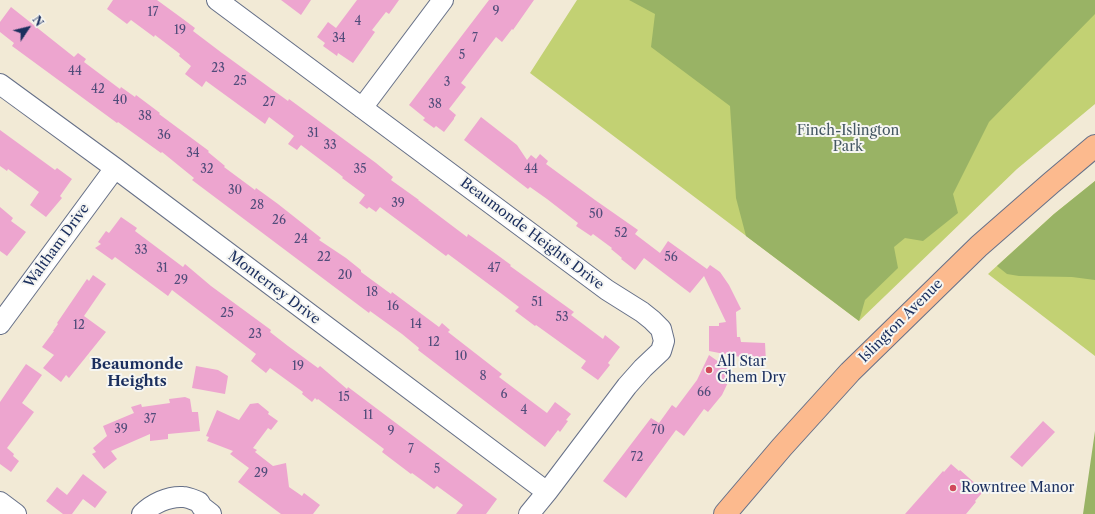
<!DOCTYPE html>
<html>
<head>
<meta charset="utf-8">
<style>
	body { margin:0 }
	#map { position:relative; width:1095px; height:514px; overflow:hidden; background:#f2ead6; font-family:"Libre Caslon Text",serif }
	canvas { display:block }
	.north { position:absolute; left:8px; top:8px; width:40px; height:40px; -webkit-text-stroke:3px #f6f6f2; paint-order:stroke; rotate:55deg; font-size:11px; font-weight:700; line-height:16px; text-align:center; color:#1b2f5e }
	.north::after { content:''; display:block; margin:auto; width:14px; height:18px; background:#1b2f5e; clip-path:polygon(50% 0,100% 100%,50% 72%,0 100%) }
</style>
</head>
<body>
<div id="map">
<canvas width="1095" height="514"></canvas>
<div class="north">N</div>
</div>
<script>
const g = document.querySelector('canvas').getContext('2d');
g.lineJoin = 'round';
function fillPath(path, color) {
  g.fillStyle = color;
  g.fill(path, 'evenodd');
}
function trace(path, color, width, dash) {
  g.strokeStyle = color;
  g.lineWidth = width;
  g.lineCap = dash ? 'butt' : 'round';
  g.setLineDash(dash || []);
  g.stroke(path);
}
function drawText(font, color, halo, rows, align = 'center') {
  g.font = font + ' "Libre Caslon Text",serif';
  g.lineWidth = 4;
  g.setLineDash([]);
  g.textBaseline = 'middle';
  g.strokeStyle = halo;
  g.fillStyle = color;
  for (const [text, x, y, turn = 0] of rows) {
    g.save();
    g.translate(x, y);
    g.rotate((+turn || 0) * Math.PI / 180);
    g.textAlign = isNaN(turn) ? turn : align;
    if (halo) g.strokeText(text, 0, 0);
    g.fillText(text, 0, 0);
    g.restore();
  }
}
fillPath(new Path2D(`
	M577 0H1095V104L1017 169 859 321 530 73Z
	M1095 181V356L988 274 1054 214Z`), '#c2d173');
fillPath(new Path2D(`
	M629 0H1095V14L989 122 953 194 958 213 923 241 905 238 894 247 898 268 865 300 859 321 746 236 736 198 730 106 651 47 655 14Z
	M1095 181V280L1072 277 1019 276 1007 274 997 266 1054 214Z
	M1095 431V514H1083Z`), '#99b365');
fillPath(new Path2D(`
	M113 0H157L183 19 195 28 193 31 222 53 288 101 289 99 376 163 393 177 391 180 419 200H418L467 237 468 234 496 254 511 265 510 266 574 312 571 315 603 339 605 335 620 347 608 363 610 365 598 380 581 368 586 361 536 325 535 326 515 311 519 307 498 291 448 254 446 256 380 207 376 212 369 207 367 209 359 203 365 195 342 178 343 177 338 173 301 145 297 150 288 144 294 136 269 117 265 124 206 81 202 87 185 74 191 66 179 56 180 54 155 35 154 37 131 20 127 24 107 9Z
	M281 0H311L301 15Z
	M357 0H399L389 14 386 12 372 30 375 32 353 63 338 53 337 56 323 46 325 43 317 37 328 22 336 28Z
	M489 0H534L513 30 512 29 502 42 496 37 461 83 466 87 449 109 456 115 454 118V119L444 132 436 126 434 128 423 120 425 118 409 105Z
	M11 7 74 57 78 53 86 59 84 62 120 89 121 87 135 97 136 95 160 113 159 114 209 151 208 152 225 166 224 167 255 190 256 188 278 204 321 238 319 240 346 258 361 270V272L391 294 392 292 439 327 442 323 450 330 448 332 502 374 499 377 547 413 555 402 571 414 566 420 568 421 560 432 558 430 545 447 418 350 419 348 402 334 370 311 369 313 192 180 194 178 162 152 161 153 118 122 117 123 12 46 14 43 0 32V22Z
	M481 117 517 145 527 160 531 155 536 159 540 154 548 161 546 164 595 200 638 230 635 234 660 253 668 241 707 269 710 265 720 272 729 285 741 309 736 312 737 337H740L741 342 765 343 766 362 709 351V326H719V323L726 322 704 276 690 293 644 258 635 270 621 259 622 258 611 249 612 248 593 234 591 236 576 226 578 223 547 199 530 187 528 189 464 140Z
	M0 130 55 170 57 168 72 179 60 196 62 198 46 217 30 205 39 192 8 169 7 171 0 166Z
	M0 207 13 218 11 221 26 232 7 256 0 251Z
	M121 217 137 228 135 231 183 267 185 264 211 286 271 330 270 332 288 346 318 368 320 366 347 389 348 387 497 499 486 514H456L463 505 437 486 434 489 412 473 411 474 382 452 384 449 318 399 317 400 315 398 312 402 302 394 303 392 270 368 266 373 251 361 256 354 172 290 168 296 115 257 112 260 95 248 101 244 98 242 106 231 109 233Z
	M93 275 106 284 84 316 106 332 69 378 66 375 61 382 43 368 54 355 42 347 54 331H53L58 324 57 323 87 279 89 281Z
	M709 355 733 372 722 395 708 412 704 409 684 436 676 430 626 498 603 481 651 418 659 423 672 405 676 408 697 380Z
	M26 364 42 375 22 403 34 412 7 448 14 454 13 456 19 461 11 472 0 464V402Z
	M196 366 218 370 228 376 225 394 192 388Z
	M185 397 190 399 192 412H198L200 431 168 434V439L150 441V434L111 451 117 459 104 469 92 454 96 452 93 448 107 436 103 426 134 413 131 407 141 404 142 407 170 403 169 399Z
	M258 403 269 412 268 414 278 421 271 430 268 428 253 448 257 450 255 452 273 466 286 463 289 487 302 496 304 493 320 505 313 514H281L238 482 249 468 230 454 233 451 207 441 209 437 206 436 217 410 239 420 250 404Z
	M1043 421 1055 432 1022 467 1010 457Z
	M951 464 959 471 960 470 977 485 975 486 982 493 975 501 976 502 966 514H905L943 471 944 472Z
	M83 474 107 492 95 508 83 499 72 514H63L46 501 57 487 67 495Z`), '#eda5cf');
const minor = new Path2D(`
	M217 0 607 290 642 312 652 320 661 329 664 341 661 351 643 368 627 386 547 492 529 514
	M0 84 115 168 547 492
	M362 108 443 0
	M0 324 115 168
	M0 502 16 514
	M142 514C152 504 168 496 183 497 188 497 194 500 199 502L202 507 211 514`);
const major = new Path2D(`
	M725 514 782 447 850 372 979 246 1051 183 1095 146`);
trace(minor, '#667088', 22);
trace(major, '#667088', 24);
trace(minor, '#fff', 20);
trace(major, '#fcba8e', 22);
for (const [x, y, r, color] of [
	[709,370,4,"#d1495b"],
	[953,488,4,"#d1495b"]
]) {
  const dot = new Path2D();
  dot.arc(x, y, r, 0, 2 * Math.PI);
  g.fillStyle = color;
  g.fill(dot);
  trace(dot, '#f6f6f2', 1.5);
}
drawText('12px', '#504c7a', null, [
	["9",496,12],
	["17",153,13],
	["4",358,22],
	["19",180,31],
	["34",339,39],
	["7",475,39],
	["5",462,56],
	["23",218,69],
	["44",75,72],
	["25",240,82],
	["3",447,83],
	["42",98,90],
	["40",120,101],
	["27",269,103],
	["38",435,105],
	["38",145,117],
	["31",313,134],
	["36",164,136],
	["33",330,146],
	["34",193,154],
	["32",207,170],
	["35",360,170],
	["44",531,170],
	["30",235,191],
	["39",398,204],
	["28",257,206],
	["50",596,215],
	["26",279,221],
	["52",621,234],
	["24",301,240],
	["33",141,251],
	["22",324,258],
	["56",671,258],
	["31",162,269],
	["47",494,269],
	["20",345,276],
	["29",181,281],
	["18",372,293],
	["51",537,303],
	["16",393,307],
	["25",227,314],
	["53",562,318],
	["14",416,325],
	["12",79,326],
	["23",255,335],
	["12",434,343],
	["10",461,357],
	["19",298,367],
	["8",483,377],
	["66",704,393],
	["6",504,395],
	["15",344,398],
	["4",524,411],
	["11",368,416],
	["37",150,420],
	["39",121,430],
	["70",658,431],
	["9",391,432],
	["7",411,450],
	["72",637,458],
	["5",437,470],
	["29",261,474]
]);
drawText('14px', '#455863', '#f6f6f2', [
	["Finch-Islington",848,131],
	["Park",848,147]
]);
drawText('14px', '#1b2f5e', '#f6f6f2', [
	["Beaumonde Heights Drive",532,234,37],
	["Waltham Drive",57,246,-54],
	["Monterrey Drive",274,288,37],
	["Islington Avenue",901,321,-45]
]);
drawText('14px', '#1b2f5e', '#f6f6f2', [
	["All Star",717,362],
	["Chem Dry",717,378],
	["Rowntree Manor",961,488]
], 'left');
drawText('bold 15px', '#1b2f5e', '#f6f6f2', [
	["Beaumonde",137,365],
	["Heights",137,382]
]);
</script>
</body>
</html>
